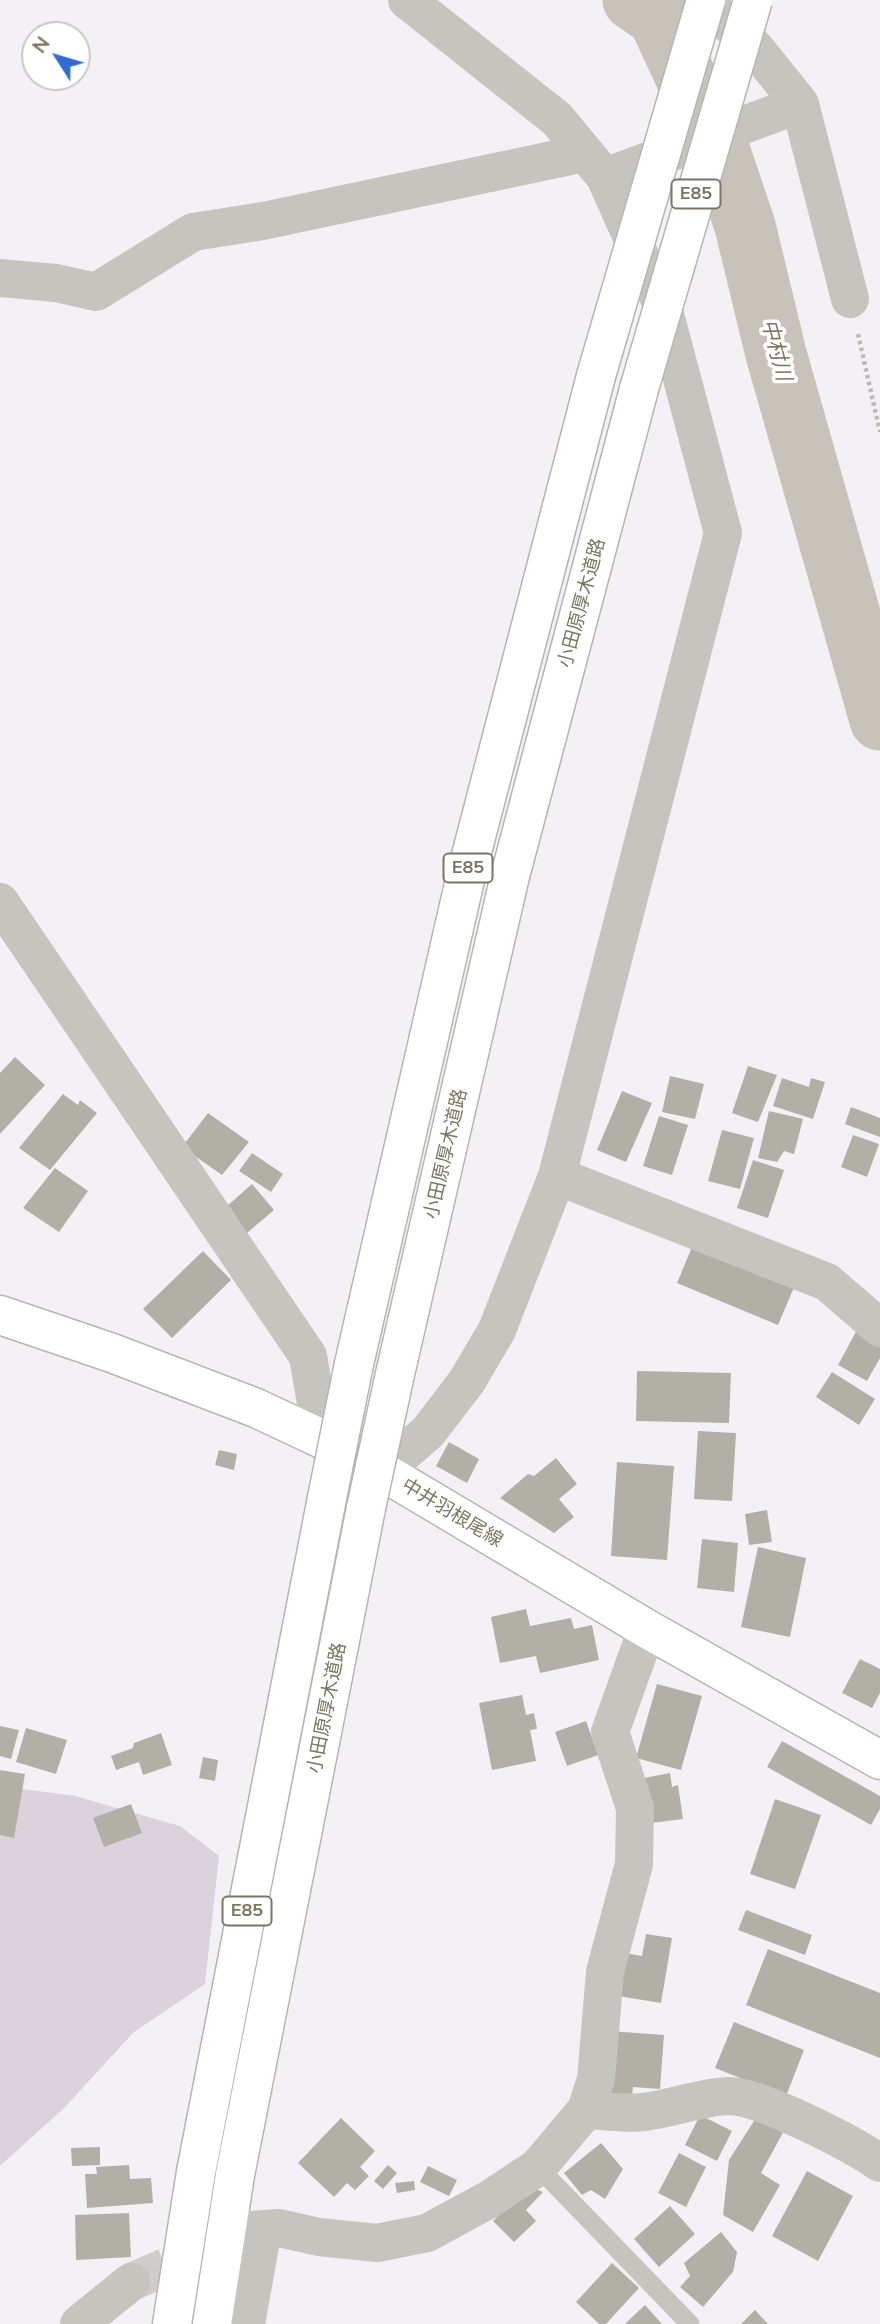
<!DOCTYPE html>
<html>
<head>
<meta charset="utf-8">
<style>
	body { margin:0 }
	#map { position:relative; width:880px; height:2324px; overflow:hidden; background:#f3f1f5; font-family:Mulish,sans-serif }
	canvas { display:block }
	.north { position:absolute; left:21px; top:21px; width:70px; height:70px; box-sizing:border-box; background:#fff; border:2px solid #cac9c0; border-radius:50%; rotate:307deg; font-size:19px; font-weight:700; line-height:28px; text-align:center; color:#7a7762 }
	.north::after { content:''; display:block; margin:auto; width:24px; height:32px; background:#316cd4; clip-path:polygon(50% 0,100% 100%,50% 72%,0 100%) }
</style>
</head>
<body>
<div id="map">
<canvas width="880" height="2324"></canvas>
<div class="north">N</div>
</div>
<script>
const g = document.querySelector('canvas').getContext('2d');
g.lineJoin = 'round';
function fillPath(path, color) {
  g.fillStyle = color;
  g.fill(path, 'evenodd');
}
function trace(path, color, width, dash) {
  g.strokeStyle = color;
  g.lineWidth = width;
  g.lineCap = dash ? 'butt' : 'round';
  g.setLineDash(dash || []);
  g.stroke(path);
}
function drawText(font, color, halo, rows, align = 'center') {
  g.font = font + ' Mulish,"Noto Sans JP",sans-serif';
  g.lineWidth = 7;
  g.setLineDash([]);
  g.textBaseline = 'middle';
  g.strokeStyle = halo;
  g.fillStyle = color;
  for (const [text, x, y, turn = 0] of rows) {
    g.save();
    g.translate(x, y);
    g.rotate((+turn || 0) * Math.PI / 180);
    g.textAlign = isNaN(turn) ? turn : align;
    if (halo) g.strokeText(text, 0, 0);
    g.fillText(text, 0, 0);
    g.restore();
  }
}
fillPath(new Path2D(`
	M0 1786 75 1796 180 1826 219 1856 205 1984 134 2032 64 2108 0 2166Z`), '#dbd3db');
trace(new Path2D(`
	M633 0 658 17 719 149 745 226 776 354 880 720`), '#c8c3ba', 61);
fillPath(new Path2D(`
	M15 1057 45 1085 0 1134V1073Z
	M748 1066 777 1075 758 1122 732 1113Z
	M670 1076 704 1084 695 1119 662 1112Z
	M782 1078 809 1087 811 1078 825 1082 813 1119 773 1106Z
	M622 1091 652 1103 626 1162 597 1150Z
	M63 1094 78 1105 80 1100 97 1113 50 1170 19 1148Z
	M851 1107 880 1118V1137L845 1124Z
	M769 1111 803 1119 794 1154 784 1151 777 1162 758 1158Z
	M208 1113 249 1142 222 1175 182 1147Z
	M659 1116 688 1125 672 1175 643 1166Z
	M722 1130 754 1138 740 1189 708 1181Z
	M853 1135 879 1144 867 1177 841 1167Z
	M252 1153 283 1174 271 1192 239 1171Z
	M753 1160 784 1170 768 1218 737 1208Z
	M55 1168 88 1191 59 1232 23 1208Z
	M252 1184 274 1210 247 1233 226 1207Z
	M697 1235 798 1278 778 1325 677 1283Z
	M203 1251 231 1280 172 1338 143 1309Z
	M857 1330 880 1343V1358L867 1381 838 1365Z
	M637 1371 731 1373 729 1423 636 1421Z
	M832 1372 875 1399 859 1425 816 1397Z
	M698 1431 736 1433 732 1501 694 1499Z
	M449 1442 479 1459 467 1483 436 1466Z
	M219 1450 237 1454 234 1470 215 1465Z
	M556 1458 577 1484 559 1499 574 1517 554 1533 500 1498 528 1474 534 1476Z
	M617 1462 674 1466 667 1560 611 1556Z
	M767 1510 772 1542 749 1545 745 1514Z
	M702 1539 738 1543 734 1592 697 1588Z
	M758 1547 806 1558 790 1637 741 1627Z
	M526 1609 530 1626 571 1618 574 1629 592 1625 599 1660 540 1673 536 1656 500 1663 491 1617Z
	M860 1659 880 1669V1693L872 1708 842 1693Z
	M657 1684 702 1696 681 1770 636 1758Z
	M522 1695 526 1715 534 1713 537 1729 530 1730 536 1761 492 1770 479 1703Z
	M586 1721 598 1755 567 1766 555 1732Z
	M0 1726 19 1730 11 1759 0 1756Z
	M26 1728 67 1740 56 1774 16 1762Z
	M161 1733 172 1765 143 1775 139 1762 116 1770 111 1756 133 1748 134 1743Z
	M782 1741 880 1796V1809L871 1825 767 1767Z
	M203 1757 218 1760 215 1781 199 1778Z
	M0 1770 25 1774 14 1838 0 1835Z
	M670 1773 672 1787 678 1785 683 1819 651 1823 644 1778Z
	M775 1799 821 1815 795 1889 750 1874Z
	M131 1804 142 1833 104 1847 93 1818Z
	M746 1910 812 1935 805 1955 738 1930Z
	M646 1934 672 1938 661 2003 612 1995 619 1952 642 1956Z
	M768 1949 880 1993V2058L746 2005Z
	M734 2022 804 2050 786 2096 715 2068Z
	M610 2031 664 2035 660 2089 633 2087 632 2096 607 2094Z
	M700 2115 732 2131 717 2161 685 2145Z
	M341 2118 375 2151 360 2167 369 2176 355 2190 347 2183 334 2197 298 2163Z
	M754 2121 786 2127 761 2173 780 2185 753 2232 723 2215 729 2160Z
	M601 2143 623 2169 605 2199 591 2190 582 2195 564 2173Z
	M100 2147V2165L72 2166 71 2148Z
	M679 2153 706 2167 686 2207 658 2193Z
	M129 2165 130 2179 151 2178 153 2203 87 2208 85 2174H97L96 2167Z
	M388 2165 397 2173 383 2189 374 2181Z
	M428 2166 457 2180 449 2196 420 2182Z
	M807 2171 853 2196 818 2261 772 2236Z
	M414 2181 415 2190 397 2193 395 2183Z
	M528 2186 543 2192 526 2210 536 2221 514 2242 493 2221Z
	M670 2206 695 2234 659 2267 634 2239Z
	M129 2213 131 2257 76 2260 75 2215Z
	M721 2232 737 2252 733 2272 703 2307 680 2287 690 2276 684 2263Z
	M612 2263 639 2288 606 2324H599L576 2302Z
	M645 2305 662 2324H625Z
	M755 2310 768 2324H741Z`), '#b2b0a6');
trace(new Path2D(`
	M131 2282 252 2230`), '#cfccc9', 38, [38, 19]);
const secondary = new Path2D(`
	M0 1315 112 1353 256 1408 322 1439 375 1467 647 1629 880 1760`);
const trunk = new Path2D(`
	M354 1364 467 871 596 376
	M395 1374 510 876 639 389
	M172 2324 196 2172 327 1498
	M212 2324 235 2175 366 1508`);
trace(secondary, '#b8b6ae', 41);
trace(trunk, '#b6b5af', 41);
trace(new Path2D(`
	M858 334 880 432`), '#bbbab6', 4.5, [3.5, 3.5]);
trace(new Path2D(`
	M538 2167 690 2324`), '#c5c4be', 19);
trace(new Path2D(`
	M702 0 755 48 800 104 850 299
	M605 177 800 104
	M0 278 56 283 96 292 193 232 263 221 585 153
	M0 902 308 1356 322 1439
	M557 1176 827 1282 880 1328
	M375 1467 405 1452 428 1432 467 1381 497 1330 557 1176 723 533 663 307 605 177 557 119 407 0
	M586 2110C606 2111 630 2115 650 2111 677 2107 701 2097 729 2096 760 2096 853 2144 880 2163
	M252 2230 279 2228 319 2237 377 2243 427 2233 488 2200 538 2167 586 2110 596 2079 605 1972 634 1864 635 1808 610 1732 647 1629
	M79 2324 131 2282
	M246 2324 263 2229`), '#c5c4be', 38);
trace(secondary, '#fff', 38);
trace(trunk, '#fff', 38);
const trunkBridge = new Path2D(`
	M596 376 706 0
	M639 389 753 0
	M327 1498 354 1364
	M366 1508 395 1374`);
trace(trunkBridge, '#b6b5af', 41, []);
trace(trunkBridge, '#fff', 38);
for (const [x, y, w] of [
	[696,194,49],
	[468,868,49],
	[247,1911,49]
]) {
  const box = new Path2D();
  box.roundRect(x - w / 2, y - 14.5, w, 29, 5);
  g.fillStyle = '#fff';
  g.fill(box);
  trace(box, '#7a7762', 2);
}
drawText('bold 18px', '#7a7762', null, [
	["E85",696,194],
	["E85",468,868],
	["E85",247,1911]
]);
drawText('19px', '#7a7762', '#fff', [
	["小田原厚木道路",582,603,-75],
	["小田原厚木道路",446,1154,-77],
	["中井羽根尾線",452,1513,31],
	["小田原厚木道路",327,1708,-79]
]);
drawText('italic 21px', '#7d7462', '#fff', [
	["中村川",776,350,75]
]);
</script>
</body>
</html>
